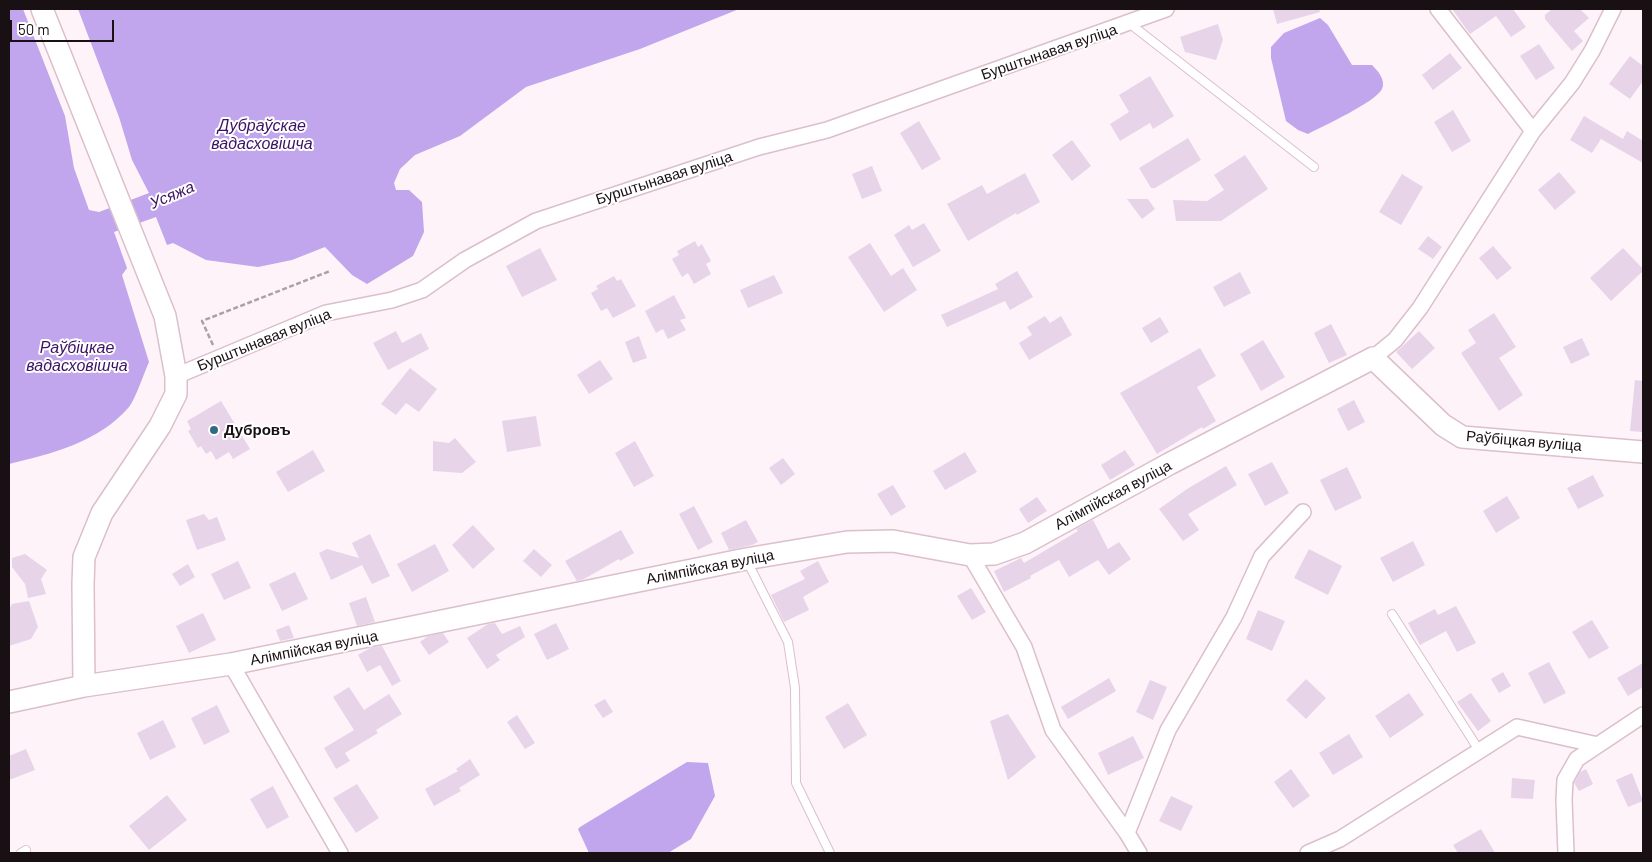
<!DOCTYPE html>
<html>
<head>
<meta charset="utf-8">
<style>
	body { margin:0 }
	#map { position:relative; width:1652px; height:862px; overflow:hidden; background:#fef3f8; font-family:Barlow,sans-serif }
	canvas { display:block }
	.frame { position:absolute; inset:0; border:10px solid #191014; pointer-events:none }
	.scale { position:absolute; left:10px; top:20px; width:104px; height:22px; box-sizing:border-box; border:2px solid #191014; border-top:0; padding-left:6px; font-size:15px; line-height:18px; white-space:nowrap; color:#191014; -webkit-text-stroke:4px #fff; paint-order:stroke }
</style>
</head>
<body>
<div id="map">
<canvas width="1652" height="862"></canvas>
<div class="frame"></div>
<div class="scale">50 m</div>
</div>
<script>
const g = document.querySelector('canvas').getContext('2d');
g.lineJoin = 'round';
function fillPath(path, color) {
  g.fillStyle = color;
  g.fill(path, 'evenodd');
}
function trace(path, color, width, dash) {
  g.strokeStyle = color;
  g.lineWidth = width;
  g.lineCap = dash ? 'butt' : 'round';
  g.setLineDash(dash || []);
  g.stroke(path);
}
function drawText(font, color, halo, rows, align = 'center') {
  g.font = font + ' Barlow,sans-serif';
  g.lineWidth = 4;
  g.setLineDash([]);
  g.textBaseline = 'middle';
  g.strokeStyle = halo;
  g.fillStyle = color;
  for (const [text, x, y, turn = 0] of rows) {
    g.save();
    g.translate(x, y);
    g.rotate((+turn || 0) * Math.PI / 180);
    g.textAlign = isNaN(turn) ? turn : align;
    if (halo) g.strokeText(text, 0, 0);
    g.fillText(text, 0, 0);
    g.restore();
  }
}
fillPath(new Path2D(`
	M9 9H23L65 116 74 168 89 210 99 212 149 193 132 160 119 117 78 9H739L640 49 526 87 460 136 415 155 400 169 394 183 396 190H409L422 202 424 232 413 256 367 284 352 275 325 247 292 260 258 267 206 260 173 243 167 245 156 217 114 232 127 268 122 275 149 362C144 373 136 398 129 407 99 442 51 454 9 464Z
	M1320 18 1328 25 1352 65H1372C1378 71 1386 80 1382 89 1376 102 1323 126 1308 134L1298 130 1286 121 1271 58V47L1284 33Z
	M687 762 708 763 715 796 691 839 668 853H589L578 829 580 827Z`), '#c1a5ed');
fillPath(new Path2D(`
	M1273 9H1319L1320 12 1277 24Z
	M1452 9H1513L1526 27 1511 37 1496 16 1470 34Z
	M1552 9H1580L1589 18 1574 31 1583 41 1572 51 1545 19V15Z
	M1218 24 1223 40 1216 60 1185 52 1180 37Z
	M1539 44 1555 68 1536 80 1520 56Z
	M1450 53 1462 68 1433 90 1422 75Z
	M1630 56 1643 66V81L1630 99 1609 84Z
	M1150 76 1174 116 1153 129 1150 123 1120 141 1110 124 1129 112 1119 95Z
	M1453 110 1471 141 1452 152 1434 122Z
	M1584 116 1623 139 1627 131 1643 141V163L1601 139 1592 153 1570 140Z
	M919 121 941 159 922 170 900 133Z
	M1188 138 1201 160 1155 188H1151L1139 168Z
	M1072 140 1091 166 1072 181 1052 155Z
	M1245 155 1268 189 1221 221H1176L1173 200 1207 201 1224 190 1214 175Z
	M872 166 882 191 862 199 852 174Z
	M1559 172 1576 192 1555 210 1538 190Z
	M1025 173 1040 202 1017 215 1016 213 968 241 947 204 982 185 987 194Z
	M1402 174 1423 187 1401 225 1379 212Z
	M1127 199H1148L1155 209 1142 219Z
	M924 223 941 251 913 267 894 235 909 225 912 230Z
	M1428 236 1442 247 1433 259 1418 249Z
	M695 241 698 247 702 244 711 261 706 264 711 274 694 284 688 273 682 277 672 259 679 255 677 251Z
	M870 243 891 276 903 268 917 290 884 312 848 257Z
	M1493 246 1512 268 1497 280 1479 258Z
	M540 248 557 280 522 297 506 266Z
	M1623 248 1643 269V271L1611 301 1590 278Z
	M1017 271 1033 297 1010 310 1005 301 947 327 941 315 998 289 995 284Z
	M1240 272 1251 293 1224 307 1213 287Z
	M774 275 783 293 748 308 740 290Z
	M614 276 617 281 621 279 636 306 613 318 607 308 601 311 591 293 598 289 596 286Z
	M674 295 686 318 680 320 686 330 668 339 663 329 656 333 645 311Z
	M1494 313 1516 347 1499 358 1523 395 1499 411 1461 353 1476 343 1468 330Z
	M1045 316 1050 323 1061 316 1072 335 1029 360 1019 343 1032 335 1027 327Z
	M1160 317 1169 332 1151 343 1142 328Z
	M1331 324 1347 355 1329 363 1314 333Z
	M396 331 402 343 421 333 429 349 388 370 373 343Z
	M1419 331 1435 348 1412 369 1396 352Z
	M639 336 647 358 633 363 625 342Z
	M1582 338 1590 355 1571 364 1563 347Z
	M1263 340 1285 377 1261 391 1240 354Z
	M1200 348 1216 376 1197 387 1216 421 1203 429 1202 427 1157 454 1120 393Z
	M600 360 613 379 589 394 577 375Z
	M410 368 437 389 419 412 406 403 396 415 381 404Z
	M1635 380 1643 381V432L1630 431Z
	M1354 400 1365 422 1348 431 1337 409Z
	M221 401 250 449 233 459 229 452 216 460 211 451 206 454 201 446 198 448 188 431 191 429 187 421Z
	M536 416 541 446 507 452 502 421Z
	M455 438 476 462 462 473 433 471V441L449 443Z
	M635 441 654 476 634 487 615 453Z
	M313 450 325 471 288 492 276 472Z
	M1125 450 1135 465 1110 480 1101 465Z
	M965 452 977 472 945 490 933 471Z
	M783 458 795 474 781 485 769 468Z
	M1272 462 1289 493 1265 506 1248 474Z
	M1226 466 1237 485 1188 514 1199 530 1183 541 1159 509 1187 489Z
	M1347 467 1362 498 1335 511 1320 480Z
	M1593 475 1604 496 1578 509 1567 488Z
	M893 485 906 507 891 516 877 494Z
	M1507 496 1520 518 1496 533 1483 511Z
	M1037 497 1047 511 1028 523 1019 509Z
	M694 506 713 542 698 550 679 514Z
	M204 514 209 520 217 517 226 540 197 550 186 520Z
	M746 520 758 542 752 545 729 550 721 533Z
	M1093 520 1108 549 1119 542 1131 559 1109 575 1098 560 1069 577 1059 560 1030 576 1031 578 1004 592 994 571 1021 558 1024 563 1078 531 1076 529Z
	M473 525 495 549 473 569 452 545Z
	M621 530 634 553 620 561 619 559 584 579 577 581 565 561Z
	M370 534 390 576 372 584 362 565 331 580 319 553 327 549 359 558 352 543Z
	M1413 541 1425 565 1393 582 1380 558Z
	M435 544 449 571 412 592 397 564Z
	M534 549 552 565 541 577 523 561Z
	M1309 549 1342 566 1328 595 1294 578Z
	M25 554 47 570 41 579 46 594 28 598 25 584 12 567V558Z
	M238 561 251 588 224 600 211 574Z
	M818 561 829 582 803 597 809 610 784 622 771 595 805 579 800 571Z
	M188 564 195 577 180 586 172 574Z
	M295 572 308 599 282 611 269 584Z
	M971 588 986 612 972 620 957 596Z
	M366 597 375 622 357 626 349 603Z
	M29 601 38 627 31 639 9 646V609L12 604Z
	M1456 606 1476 643 1457 652 1446 631 1420 645 1408 623 1435 609 1438 615Z
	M1258 610 1285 621 1272 651 1246 639Z
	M203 613 216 640 189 653 176 626Z
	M1592 620 1609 648 1589 659 1572 632Z
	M495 623 502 634 520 626 525 637 496 655 500 660 487 669 467 638 488 624Z
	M556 623 569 649 547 660 534 634Z
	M289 625 294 638 280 641 276 630Z
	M443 633 449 642 429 655 420 642 428 636Z
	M382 646 401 681 392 686 380 665 367 672 358 655 370 648Z
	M1549 662 1566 693 1544 704 1528 673Z
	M1643 663V687L1628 696 1617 678Z
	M1503 672 1511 686 1499 693 1491 679Z
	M1109 678 1116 691 1068 719 1061 707Z
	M1306 679 1326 698 1306 719 1286 700Z
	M1150 680 1167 687 1153 720 1136 712Z
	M349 687 364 710 389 694 402 714 376 730 378 733 345 753 350 761 336 769 324 748 354 730 333 697Z
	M1409 693 1424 715 1390 738 1375 716Z
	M1471 693 1491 721 1478 731 1457 702Z
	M605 699 613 712 603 718 594 705Z
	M848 703 867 735 844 749 825 717Z
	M217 705 230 732 204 745 191 718Z
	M1008 714 1036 757 1008 780 990 721Z
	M517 715 535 743 525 749 507 722Z
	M163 720 176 747 150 760 137 733Z
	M1349 734 1363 757 1333 775 1319 753Z
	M1133 736 1144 758 1108 775 1098 753Z
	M26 749 35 770 9 780V756Z
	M470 759 480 775 459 788 461 791 434 806 425 789 458 771 456 769Z
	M1291 769 1310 796 1293 808 1274 782Z
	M1586 769 1593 784 1579 791 1574 783 1580 772Z
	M1632 773 1643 801 1628 807 1616 780Z
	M1512 778 1535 780 1533 799 1511 798Z
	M357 784 379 818 356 833 333 798Z
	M273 786 289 817 267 829 250 799Z
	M167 795 187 820 149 850 129 826Z
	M1171 796 1193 806 1181 831 1159 821Z
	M1481 829 1495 853H1458L1453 845Z`), '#e8d4e9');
const lane = new Path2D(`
	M1129 23 1314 167
	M747 561 788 642 795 688 796 783 830 853
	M1392 614 1477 747
	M21 853 26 850`);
const street = new Path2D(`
	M1438 9 1533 131
	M1373 358 1395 340 1420 308 1533 131 1572 83 1592 51 1613 9
	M176 376 326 313 392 300 422 290 465 260 536 221 759 147 827 130 1166 9
	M970 555 1024 647 1053 730 1127 833 1139 853
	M231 664 340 853
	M1127 833 1168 730 1234 617 1262 556 1303 512
	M1308 853 1340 839 1517 727 1598 745
	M1566 853 1564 800 1565 780 1577 759 1643 715`);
const secondary = new Path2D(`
	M42 9 165 316 176 376V394L160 426 102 513 84 557 83 584 84 686
	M9 702 84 686 231 664 746 559 847 542 893 541 970 555 994 554 1025 543 1169 464 1373 358 1443 425 1462 437 1643 452`);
trace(lane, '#dbbfcc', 10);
trace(street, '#dbbfcc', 18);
trace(secondary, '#dbbfcc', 24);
trace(new Path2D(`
	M213 345 202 321 330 271`), '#aca1a6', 2.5, [5, 2.5]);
trace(lane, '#fff', 8);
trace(street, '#fff', 15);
trace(secondary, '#fff', 21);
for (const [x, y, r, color] of [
	[214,430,5,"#316983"]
]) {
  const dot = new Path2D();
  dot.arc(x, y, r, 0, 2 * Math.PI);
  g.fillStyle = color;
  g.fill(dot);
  trace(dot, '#fff', 2);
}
drawText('15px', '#191014', '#fff', [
	["Бурштынавая вуліца",1049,52,-19],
	["Бурштынавая вуліца",664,178,-18],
	["Бурштынавая вуліца",264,340,-22],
	["Раўбіцкая вуліца",1524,441,5],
	["Алімпійская вуліца",1113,495,-28],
	["Алімпійская вуліца",710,567,-11],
	["Алімпійская вуліца",314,648,-11]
]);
drawText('bold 15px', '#191014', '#fff', [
	["Дубровъ",224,430]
], 'left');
drawText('italic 16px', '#3c1264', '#fff', [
	["Дубраўскае",262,126],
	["вадасховішча",262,144],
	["Усяжа",172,195,-23],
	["Раўбіцкае",77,348],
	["вадасховішча",77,366]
]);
</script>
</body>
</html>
